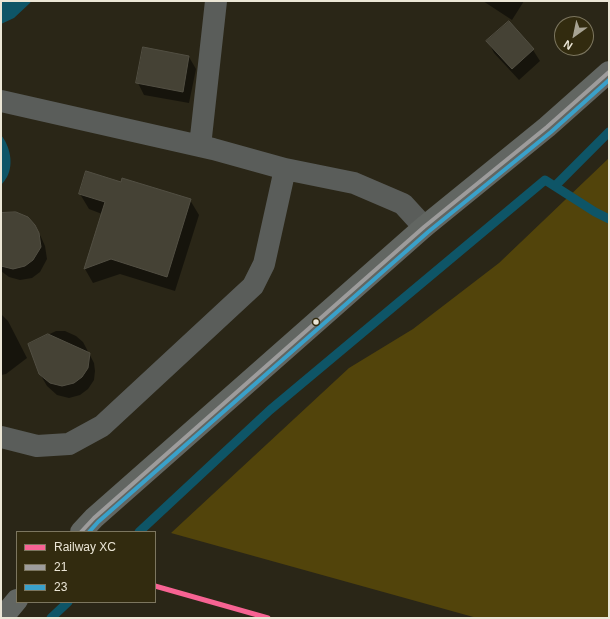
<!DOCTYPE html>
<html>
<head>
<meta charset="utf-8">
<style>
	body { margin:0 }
	#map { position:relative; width:610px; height:619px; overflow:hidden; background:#2a2617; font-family:Helvetica,sans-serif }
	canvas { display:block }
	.frame { position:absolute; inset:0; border:2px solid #ebe6d6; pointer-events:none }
	.legend { position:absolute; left:16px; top:531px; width:140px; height:72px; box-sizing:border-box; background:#322b0f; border:1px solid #7c765f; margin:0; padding:5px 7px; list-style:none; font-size:12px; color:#ebe6d6 }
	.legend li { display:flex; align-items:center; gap:8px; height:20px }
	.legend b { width:20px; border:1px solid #7c765f }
	.north { position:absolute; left:554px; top:16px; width:40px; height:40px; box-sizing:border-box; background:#322b0f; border:1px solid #7c765f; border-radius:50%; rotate:213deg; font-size:11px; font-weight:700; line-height:16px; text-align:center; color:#ebe6d6 }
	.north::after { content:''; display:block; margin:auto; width:14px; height:18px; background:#a7a393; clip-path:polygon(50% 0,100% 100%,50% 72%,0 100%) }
</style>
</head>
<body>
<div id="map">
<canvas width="610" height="619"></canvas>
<div class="frame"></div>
<ul class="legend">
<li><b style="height:5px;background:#f76393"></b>Railway XC</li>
<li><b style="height:5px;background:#9d9c9c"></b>21</li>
<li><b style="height:5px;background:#3aa1ca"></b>23</li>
</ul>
<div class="north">N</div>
</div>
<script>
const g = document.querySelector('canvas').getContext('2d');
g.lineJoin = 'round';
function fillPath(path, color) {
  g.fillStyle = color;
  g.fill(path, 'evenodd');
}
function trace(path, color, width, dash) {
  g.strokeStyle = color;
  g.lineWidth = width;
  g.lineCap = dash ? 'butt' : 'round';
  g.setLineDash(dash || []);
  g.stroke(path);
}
fillPath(new Path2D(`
	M609 158V618H477L171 533 349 368 413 329 499 263Z`), '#52440b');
fillPath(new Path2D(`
	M1 1H31L30 3 14 18 1 24Z
	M1 135C10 146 14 164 7 177 5 180 3 183 1 185Z`), '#0e5567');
fillPath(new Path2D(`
	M483 1H524L512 20Z
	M488 41 533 50 540 61 519 80 494 53Z
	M189 57 196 69 189 103 144 95 138 83Z
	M121 183 190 200 199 215 175 291 120 274 93 283 85 269 102 214 89 209 80 194Z
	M1 217 34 225 41 237 45 246 47 259 40 272 32 278 20 280 9 277 1 271Z
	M1 314 8 321 27 358 6 374 1 375Z
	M56 331H65L76 336 83 342 94 363 95 371 94 380 88 389 80 395 69 398 57 395 47 386 40 374 29 344Z`), '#0007');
trace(new Path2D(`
	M555 186 609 132
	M139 532 270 410 545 180 595 212 609 219
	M51 618 68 602`), '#0e5567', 9);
const building = new Path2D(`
	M509 21 534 49 512 69 486 41Z
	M143 47 189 56 183 92 136 83Z
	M86 171 121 182 122 178 191 199 167 277 111 259 84 269 105 202 79 194Z
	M16 212 28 217 35 225 39 233 41 247 33 260 25 266 13 269 1 266V213Z
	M48 334 90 353 88 368 82 377 74 383 62 386 50 383 39 374 28 344Z`);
fillPath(building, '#454235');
trace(building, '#524f43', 1);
trace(new Path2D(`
	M1 101 213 149 285 169 354 183 403 204 424 227
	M200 146 216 1
	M1 437 37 446 69 444 102 426 253 286 264 264 285 169`), '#5a5d5a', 22);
trace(new Path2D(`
	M81 532 94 518 424 227 547 127 609 72
	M2 618 17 600`), '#626662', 22);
trace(new Path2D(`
	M81 532 94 518 424 227 547 127 609 72`), '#9d9c9c', 4);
trace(new Path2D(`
	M89 532 98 522 428 232 551 132 609 80`), '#3aa1ca', 4);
trace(new Path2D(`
	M155 586 268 618`), '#f76393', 5);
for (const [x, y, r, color] of [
	[316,322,3.5,"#ebe6d6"]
]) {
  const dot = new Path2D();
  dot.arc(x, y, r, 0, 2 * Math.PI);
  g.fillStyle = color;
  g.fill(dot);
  trace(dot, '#322b0f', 1.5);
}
</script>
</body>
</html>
